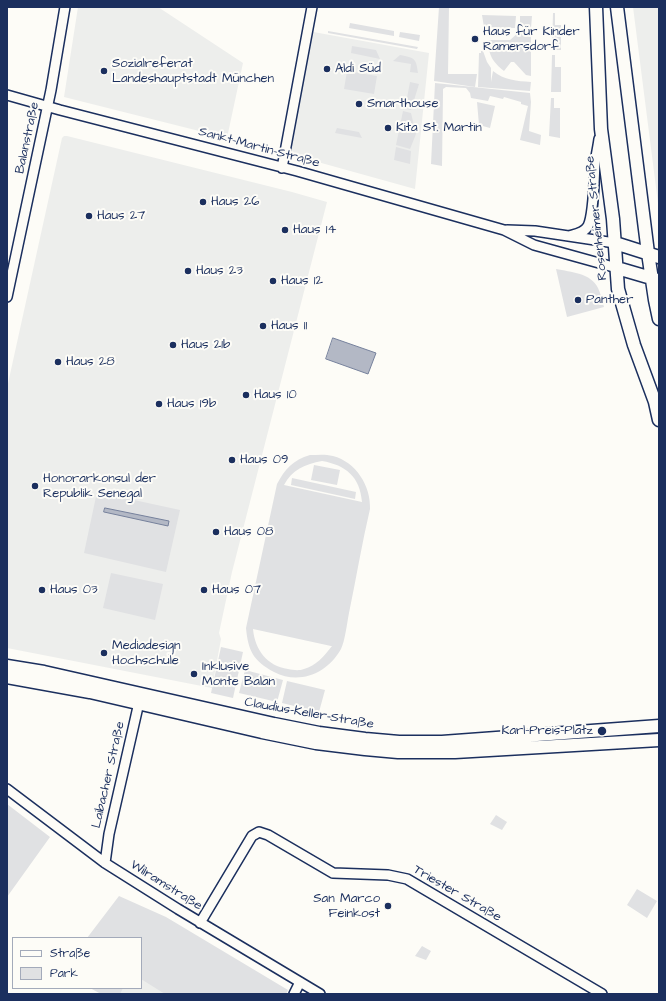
<!DOCTYPE html>
<html>
<head>
<meta charset="utf-8">
<style>
	body { margin:0 }
	#map { position:relative; width:666px; height:1001px; overflow:hidden; background:#fdfcf7; font-family:"Architects Daughter",sans-serif }
	canvas { display:block }
	.frame { position:absolute; inset:0; border:8px solid #1b2f5e; pointer-events:none }
	.legend { position:absolute; left:12px; top:937px; width:130px; height:52px; box-sizing:border-box; background:#fdfcf7; border:1px solid #a3aaba; margin:0; padding:5px 7px; list-style:none; font-size:12px; color:#1b2f5e }
	.legend li { display:flex; align-items:center; gap:8px; height:20px }
	.legend b { width:20px; border:1px solid #a3aaba }
</style>
</head>
<body>
<div id="map">
<canvas width="666" height="1001"></canvas>
<div class="frame"></div>
<ul class="legend">
<li><b style="height:5px;background:#fdfcf7"></b>Straße</li>
<li><b style="height:11px;background:#e0e1e3"></b>Park</li>
</ul>
</div>
<script>
const g = document.querySelector('canvas').getContext('2d');
g.lineJoin = 'round';
function fillPath(path, color) {
  g.fillStyle = color;
  g.fill(path, 'evenodd');
}
function trace(path, color, width, dash) {
  g.strokeStyle = color;
  g.lineWidth = width;
  g.lineCap = dash ? 'butt' : 'round';
  g.setLineDash(dash || []);
  g.stroke(path);
}
function drawText(font, color, halo, rows, align = 'center') {
  g.font = font + ' "Architects Daughter",sans-serif';
  g.lineWidth = 4;
  g.setLineDash([]);
  g.textBaseline = 'middle';
  g.strokeStyle = halo;
  g.fillStyle = color;
  for (const [text, x, y, turn = 0] of rows) {
    g.save();
    g.translate(x, y);
    g.rotate((+turn || 0) * Math.PI / 180);
    g.textAlign = isNaN(turn) ? turn : align;
    if (halo) g.strokeText(text, 0, 0);
    g.fillText(text, 0, 0);
    g.restore();
  }
}
fillPath(new Path2D(`
	M78 7H158L243 63 227 138 64 97Z
	M633 7H659V211Z
	M308 31 429 53 415 189 289 154Z
	M64 136H67L292 192 327 202 232 572 219 633 221 639 212 688 7 648V388L62 138Z
	M141 960 179 994H112L116 988H141Z`), '#edeeec');
fillPath(new Path2D(`
	M439 7H449L448 74H477L475 87 434 81Z
	M553 13H555V25H561V50H552Z
	M482 15 516 16 515 28 484 27Z
	M520 16H532L531 28H520Z
	M350 23 394 31V36L349 28Z
	M328 31 418 47 417 49 328 33Z
	M400 32 420 35 419 41 399 37Z
	M518 33H531V76L526 75 514 62H511L504 71C492 61 490 57 487 40H510Z
	M352 46 376 50 380 59 351 53Z
	M481 51H483L487 62 491 68V82L493 71C504 80 517 81 531 82L530 91 478 87 479 53H481Z
	M400 55C415 58 416 58 418 73L410 72 411 64 393 61Z
	M552 55H555V67H561V92H551Z
	M347 71 377 76 374 94 344 89Z
	M410 82 419 84 411 110 405 109Z
	M435 83 530 93 531 102 529 131 541 135 540 145 520 140 528 106 521 104V102L504 97 503 99 490 96 488 101 471 98 470 93 466 88 446 87 443 89V93L442 166 431 164Z
	M551 98H554V108H560V138L549 136Z
	M477 102 495 106 490 128 479 125Z
	M403 111 411 113 416 134 410 149 396 145Z
	M337 128 359 132 362 138 335 133Z
	M396 147 411 151 410 164 394 160Z
	M556 269C571 272 591 273 598 288 601 294 602 301 604 307L567 317Z
	M310 455C318 455 325 454 333 456 356 462 371 486 370 509 362 543 356 579 349 613 347 623 345 641 341 649 327 674 299 685 274 672 253 661 248 650 246 628L277 484C285 469 293 460 310 455ZM322 461C346 465 360 477 362 502L284 485C292 470 305 464 322 461ZM253 629 331 646H332C324 656 316 666 304 669 299 671 293 670 288 669 267 666 255 650 253 629Z
	M314 465 340 470 337 485 311 480Z
	M292 478 356 492 355 499 291 485Z
	M97 492 180 510 166 572 84 553Z
	M111 573 163 584 155 620 103 608Z
	M221 647 243 652 233 698 211 693Z
	M245 670 283 680 277 702 239 693Z
	M287 681 325 690 319 712 282 703Z
	M7 804 50 837 7 897Z
	M496 815 507 822 502 830 490 824Z
	M637 889 657 901 647 918 627 905Z
	M119 896 166 917 288 990 286 994H165L141 979V938H87Z
	M422 946 431 951 426 960 415 956Z
	M90 988H123L120 994H101Z`), '#e0e1e3');
const water = new Path2D(`
	M333 338 376 353 368 374 326 359Z
	M105 508 169 521 168 526 104 512Z`);
fillPath(water, '#b3b8c5');
trace(water, '#76819c', 1);
const minor = new Path2D(`
	M7 95 60 110 297 171 504 230 534 245 617 268
	M282 168 312 7
	M507 230 535 231 615 243
	M569 236C576 234 584 233 588 226 594 214 594 178 595 163 596 155 598 147 599 139
	M7 297 51 90 65 7
	M7 789 105 863 178 909 320 994
	M105 863 109 834 140 698
	M200 923 252 836 259 832 268 835 333 873 388 875 407 879 602 994
	M294 994 300 982`);
const major = new Path2D(`
	M596 7 601 129 613 219 618 289 634 345 655 402 659 420
	M617 7 648 253 655 300 659 319
	M615 243 659 257
	M617 268 658 280
	M7 666 44 672 274 724 319 733 365 739 399 742H442L659 726
	M7 677 90 692 262 732 316 743 365 749 398 752H455L659 740`);
trace(minor, '#1b2f5e', 12);
trace(major, '#1b2f5e', 15);
trace(minor, '#fdfcf7', 9);
trace(major, '#fdfcf7', 12);
for (const [x, y, r, color] of [
	[475,39,4,"#1b2f5e"],
	[327,69,4,"#1b2f5e"],
	[104,71,4,"#1b2f5e"],
	[359,104,4,"#1b2f5e"],
	[388,128,4,"#1b2f5e"],
	[203,202,4,"#1b2f5e"],
	[89,216,4,"#1b2f5e"],
	[285,230,4,"#1b2f5e"],
	[188,271,4,"#1b2f5e"],
	[273,281,4,"#1b2f5e"],
	[578,300,4,"#1b2f5e"],
	[263,326,4,"#1b2f5e"],
	[173,345,4,"#1b2f5e"],
	[58,362,4,"#1b2f5e"],
	[246,395,4,"#1b2f5e"],
	[159,404,4,"#1b2f5e"],
	[232,460,4,"#1b2f5e"],
	[35,486,4,"#1b2f5e"],
	[216,532,4,"#1b2f5e"],
	[42,590,4,"#1b2f5e"],
	[204,590,4,"#1b2f5e"],
	[104,653,4,"#1b2f5e"],
	[194,674,4,"#1b2f5e"],
	[602,731,5,"#1b2f5e"],
	[388,906,4,"#1b2f5e"]
]) {
  const dot = new Path2D();
  dot.arc(x, y, r, 0, 2 * Math.PI);
  g.fillStyle = color;
  g.fill(dot);
  trace(dot, '#fdfcf7', 1.5);
}
drawText('13px', '#1b2f5e', '#fdfcf7', [
	["Haus für Kinder",483,32],
	["Ramersdorf",483,47],
	["Sozialreferat",112,64],
	["Landeshauptstadt München",112,79],
	["Aldi Süd",335,69],
	["Smarthouse",367,104],
	["Kita St. Martin",396,128],
	["Haus 26",211,202],
	["Haus 27",97,216],
	["Haus 14",293,230],
	["Haus 23",196,271],
	["Haus 12",281,281],
	["Panther",586,300],
	["Haus 11",271,326],
	["Haus 21b",181,345],
	["Haus 28",66,362],
	["Haus 10",254,395],
	["Haus 19b",167,404],
	["Haus 09",240,460],
	["Honorarkonsul der",43,479],
	["Republik Senegal",43,494],
	["Haus 08",224,532],
	["Haus 03",50,590],
	["Haus 07",212,590],
	["Mediadesign",112,646],
	["Hochschule",112,661],
	["Inklusive",202,667],
	["Monte Balan",202,682],
	["Karl-Preis-Platz",593,731,"right"],
	["San Marco",380,899,"right"],
	["Feinkost",380,914,"right"]
], 'left');
drawText('13px', '#1b2f5e', '#fdfcf7', [
	["Balanstraße",28,138,-78],
	["Sankt-Martin-Straße",259,148,15],
	["Rosenheimer Straße",597,218,-96],
	["Claudius-Keller-Straße",309,714,10],
	["Laibacher Straße",109,775,-77],
	["Wilramstraße",166,886,32],
	["Triester Straße",457,894,30]
]);
</script>
</body>
</html>
